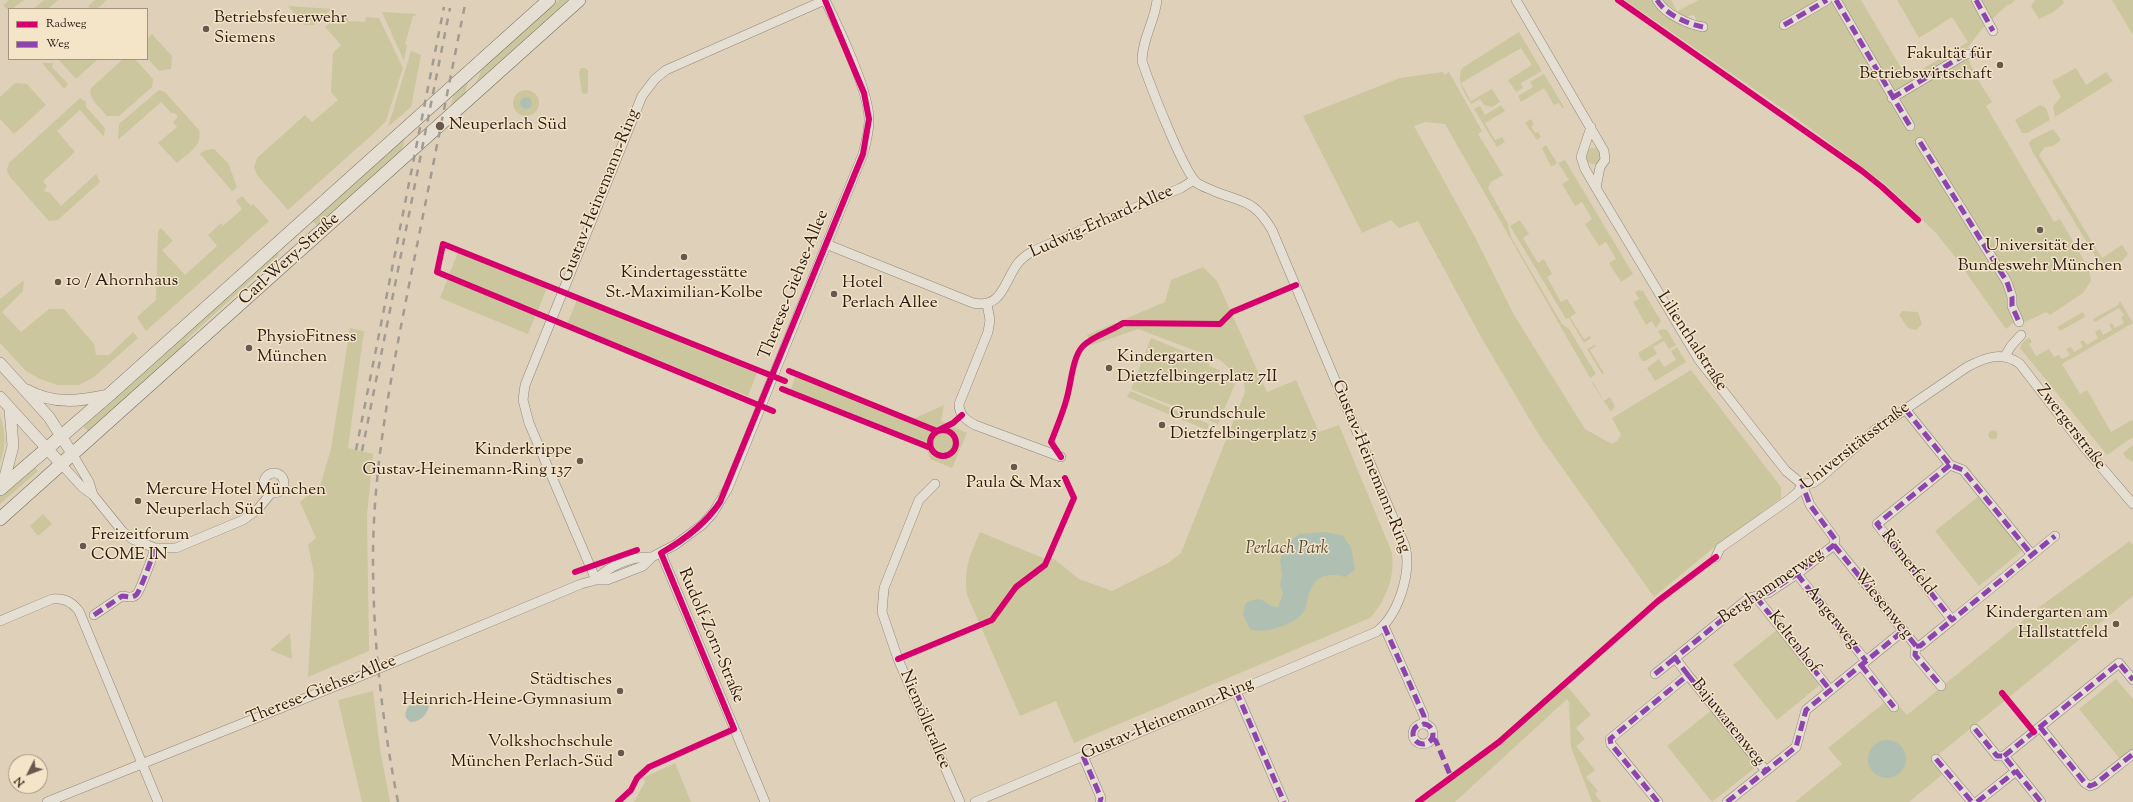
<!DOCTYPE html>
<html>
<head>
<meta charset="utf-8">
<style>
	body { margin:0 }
	#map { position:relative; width:2133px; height:802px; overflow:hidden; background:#dfd1b9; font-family:"Sorts Mill Goudy",serif }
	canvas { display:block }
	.legend { position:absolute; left:8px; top:8px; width:140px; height:52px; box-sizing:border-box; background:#f4e4c8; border:1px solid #a29380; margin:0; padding:5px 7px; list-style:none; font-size:12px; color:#271914 }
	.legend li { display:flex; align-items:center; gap:8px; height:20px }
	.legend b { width:20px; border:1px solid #a29380 }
	.north { position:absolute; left:8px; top:754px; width:40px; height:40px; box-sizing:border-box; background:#f4e4c8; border:1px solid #a29380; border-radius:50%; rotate:228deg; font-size:11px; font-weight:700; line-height:16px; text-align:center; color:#271914 }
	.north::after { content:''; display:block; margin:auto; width:14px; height:18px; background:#67594e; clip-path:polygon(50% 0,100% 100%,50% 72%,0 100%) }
</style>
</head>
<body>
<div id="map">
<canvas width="2133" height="802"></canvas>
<ul class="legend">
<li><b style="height:5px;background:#d6006c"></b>Radweg</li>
<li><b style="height:5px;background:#8e44ad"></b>Weg</li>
</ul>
<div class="north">N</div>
</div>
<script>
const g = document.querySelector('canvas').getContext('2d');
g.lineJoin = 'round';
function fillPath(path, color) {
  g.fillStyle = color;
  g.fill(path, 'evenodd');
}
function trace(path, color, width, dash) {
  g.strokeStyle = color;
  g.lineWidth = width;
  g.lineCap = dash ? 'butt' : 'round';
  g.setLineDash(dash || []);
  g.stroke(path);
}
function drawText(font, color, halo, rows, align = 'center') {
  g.font = font + ' "Sorts Mill Goudy",serif';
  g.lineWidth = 3;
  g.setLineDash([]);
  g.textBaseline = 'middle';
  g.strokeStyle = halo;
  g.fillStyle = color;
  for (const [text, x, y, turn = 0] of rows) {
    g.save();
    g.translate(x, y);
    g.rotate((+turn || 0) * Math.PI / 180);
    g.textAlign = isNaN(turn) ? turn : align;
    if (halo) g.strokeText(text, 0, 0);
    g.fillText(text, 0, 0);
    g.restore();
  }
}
fillPath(new Path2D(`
	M9 0H24L9 11 3 5Z
	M44 0H58L48 9H33Z
	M95 0H107L97 9H91L88 6Z
	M559 0H569L475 85 482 69Z
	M1625 0H1654L1655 6 1692 30 1702 31 1694 15 1685 17 1661 0H1671L1677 11 1699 0H1861L1907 78 1968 42 1952 17 1919 38 1897 0H2015L2011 4 2007 5 1981 30 1966 50C1970 69 1982 86 1992 102L1986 106 2054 222 2060 219 2089 269 2091 281 2083 293 2050 315 2046 312 2017 326 2013 323 2006 329 1952 253 1935 232 1885 184 1796 118Z
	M2035 0H2063L2064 3 2052 13 2039 19 2031 6Z
	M2112 0H2133V35Z
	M288 6 333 9 314 25H305Z
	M382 12 416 14 415 16H413L405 44 407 45 404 61Z
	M341 13 348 14V21L365 22 366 17 379 18 403 68 386 121 374 133 288 210 257 175 254 167 257 158 305 115 312 122 338 100 331 92 333 53 341 45 325 27Z
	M1519 32 1542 71 1521 83 1523 88 1516 92 1508 80 1532 65 1521 48 1461 83 1471 101 1492 89 1500 102 1492 107 1484 105 1480 99 1471 104C1464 91 1456 83 1462 68Z
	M152 34 172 56 171 69 159 71 147 58V39Z
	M411 51 421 55 411 107 388 127Z
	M58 59 97 60 76 79Z
	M123 59H135L153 79 152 87 119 116H107C101 108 87 98 91 88Z
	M42 63H53L52 67 68 84 64 89Z
	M581 68H584L588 70V93L585 94 582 93 579 72Z
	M2076 68 2086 85 2106 72 2113 81 2055 117 2053 106 2061 97 2052 81Z
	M1443 72 1444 75 1449 72 1482 131 1478 134 1503 175 1491 182 1488 188 1508 224 1511 237 1562 324 1569 329 1596 374 1590 378 1445 124 1425 122 1414 126 1475 237 1514 315 1585 429 1612 444 1618 440 1621 435 1612 418 1691 370 1781 487V498L1712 549 1654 597 1539 435 1481 337 1418 221 1399 228 1391 220 1362 233 1303 116 1400 78Z
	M1544 74 1564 107 1562 108 1559 103 1554 105 1544 88 1521 102 1518 96 1533 87 1530 82Z
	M469 78 464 98 450 111 455 88Z
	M15 83 27 84 46 105 14 134 0 119V97Z
	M513 103a13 13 0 1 1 26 0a13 13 0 1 1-26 0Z
	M159 90 165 92 199 130C203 146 188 153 177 163L158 143 177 127 173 122 177 118V115L174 113H171L161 102 118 140 119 124Z
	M80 98 86 102V107L105 128 104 137 80 110 57 131 75 152 43 181 47 186 44 191 50 193 61 206 96 174 100 182 58 220 49 221 10 177 7 171 9 163Z
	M1501 105 1505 111 1485 123 1495 140 1502 137 1505 142 1497 147 1474 109 1480 106 1485 115Z
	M2040 105 2046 108 2050 120 2027 133H2022L2015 120Z
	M1531 119 1534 125 1531 126 1535 133 1538 132 1541 137 1537 140 1525 123Z
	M2053 129 2061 140 2053 146 2045 147 2039 155 2102 258 2122 245 2128 254 2122 261 2104 271 2032 151 2029 143 2031 140Z
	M406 133 401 157 320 229 310 218Z
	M1546 145 1557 163 1551 167 1542 148Z
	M1585 156a8 8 0 1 1 16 0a8 8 0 1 1-16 0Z
	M214 149 228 163 237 187 232 191 200 154 205 150Z
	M1565 160 1633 274 1621 282 1609 263 1616 259 1606 242 1599 246 1585 224 1592 219 1582 202 1575 206 1562 184 1569 180 1558 163Z
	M242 196 251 206 253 204 269 221 146 331 138 319V316L156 300 158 231 161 228 173 241 162 250 185 275 217 246 208 235 221 223 223 226 242 209 236 201Z
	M1520 220 1529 234 1523 238 1538 263 1544 259 1552 274 1547 277 1561 302 1567 299 1576 313 1570 317 1584 339 1590 336 1591 338 1584 343 1569 318 1566 319 1510 226Z
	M275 250 279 255 186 340 185 346 91 435 81 424Z
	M458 252 547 288 528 334 440 298Z
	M1203 267 1217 281 1267 392 1296 380 1319 432 1339 425 1391 550C1397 573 1386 601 1370 618L1074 743 1056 701 1020 716 967 595C964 567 969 558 980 532L1043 558H1053L1079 579 1112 591 1168 563 1181 553 1245 392 1244 381 1220 360 1138 329 1092 345 1087 335 1165 302 1171 280Z
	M24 280 23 291 2 312 21 332 49 309H64L94 344 96 355H109L133 332 138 338 94 377 79 385H58L40 379 26 371 0 343V299Z
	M1638 290 1643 291 1661 321 1656 328 1652 321 1646 325 1633 302 1639 299 1635 292Z
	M577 300 757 373 748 396 567 324Z
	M2120 301 2133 323 2062 364 2080 394 2087 390 2111 432 2132 420 2133 422V437L2107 455 2020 348 2022 343 2029 337 2032 342 2029 344 2036 356 2049 349 2054 357 2059 355 2062 359 2070 355 2066 349 2071 347 2074 352 2083 347 2080 342 2083 340 2087 345 2098 338 2095 332 2100 329 2103 335 2112 330 2109 324 2112 323 2115 328 2124 323 2121 317 2124 315 2119 308 2095 322 2093 319 2118 305Z
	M1902 311 1918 312 1922 324 1916 330 1908 328 1899 315Z
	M2083 312 2085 317 2060 331 2057 327Z
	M350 328 364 331 348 448 373 454 367 515 369 651 308 677 314 573 308 545 316 538 300 502 320 486 331 449Z
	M1662 329 1667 330 1676 345 1669 349 1664 341 1653 347 1657 354 1645 361H1642L1638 353 1662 338 1658 331Z
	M1151 338 1210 362 1209 366 1220 370 1217 377 1235 384 1218 424 1131 389Z
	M1595 345 1596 346 1590 350 1604 373 1602 374 1587 349Z
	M1677 347 1686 362 1655 381 1647 368 1659 359 1664 367 1676 360 1671 351Z
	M798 371 913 419 944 405 941 421 967 433 952 468 930 459 927 450 789 393Z
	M1593 382 1604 401 1610 397 1615 406 1611 412 1592 383Z
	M1130 391 1209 424 1207 430 1127 397Z
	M0 416C6 431 6 447 0 463Z
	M1988.5 435a4.5 4.5 0 1 1 9 0a4.5 4.5 0 1 1-9 0Z
	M2133 445V462L2126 458 2123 453Z
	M34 467 38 471 0 504V495Z
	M1980 495 2024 549 1979 586 1935 531Z
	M43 514 52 524 38 536 30 526Z
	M2130 541 2133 545V596L1938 755 1949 769 1909 802H1795L1842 764 1828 748 1885 702 1892 710 1898 705 1907 715 2042 605Z
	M1778 629 1822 683 1777 720 1733 665Z
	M290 633 292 659 270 650Z
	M2116 679 2133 699V749L2120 759 2079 709Z
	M1566 685 1591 715 1576 728 1585 739 1576 746 1595 770 1586 777 1598 791 1595 794 1601 802H1592L1571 747 1569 703 1567 699 1455 802H1424L1501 742Z
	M373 691 380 749 390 802H362L338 700Z
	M1712 710 1757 766 1712 802 1667 746Z
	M675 763 691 802H634L645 782 643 778Z`), '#cbc69e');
fillPath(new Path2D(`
	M520 103a6 6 0 1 1 12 0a6 6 0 1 1-12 0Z
	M1323 532 1342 535 1351 547 1355 570 1345 577C1328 572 1314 576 1309 594 1307 599 1307 605 1305 609 1299 624 1264 635 1250 629L1243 615 1245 604C1266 592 1263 607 1278 607L1283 593 1280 585 1282 575 1280 560 1284 550 1290 541 1299 534Z
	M422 696H427L430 700C429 712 423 722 410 722L406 718C403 708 414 700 422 696Z
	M1868 759a19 19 0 1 1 38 0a19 19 0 1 1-38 0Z`), '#afc0b2');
const minor = new Path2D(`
	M1516 0 1604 151 1605 160 1600 167 1596 188
	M1657 0C1665 14 1687 24 1703 27
	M1836 0 1910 126
	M1976 0 1993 31
	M1784 25 1827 0
	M1892 98 1966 54H1977
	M1591 127 1581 157 1585 169 1596 188 1699 360 1786 471 1802 484
	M1920 142 2007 282 2012 297V306L2019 322
	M826 244 973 303C1003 309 1004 281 1018 263 1022 258 1028 254 1033 251L1181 188 1194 180
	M987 304 990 320 988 332 959 404C959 415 966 420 975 425L1061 457
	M2005 356 2011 346 2021 335
	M1905 409 1950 465 1963 470 2032 555
	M73 455 89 482 93 495
	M62 465 82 487 93 495 123 532 134 540 155 548H176L243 520 258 509 272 492
	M1950 465 1877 524 1952 620 2055 536
	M264 483a10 10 0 1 1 20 0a10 10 0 1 1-20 0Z
	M935 484 919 500 884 588 882 612 898 659 960 802
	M1802 484 1813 483 1820 478 1875 430 1967 367C1986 357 2002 351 2020 364L2084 447 2133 504
	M1834 545 1916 646 1915 655 1941 686
	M661 553 765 802
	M1716 557 1720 548 1791 498 1798 492 1802 484
	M1797 574 1866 661
	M596 580 529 423 523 400 525 385 642 96 655 79 666 70 825 0
	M596 580C609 565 633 556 652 557
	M1756 597 1830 690
	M94 615 122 596C127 596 131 599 136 595 140 592 153 555 155 548
	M0 621 52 599C64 598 71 601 79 611L158 802
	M1384 626 1424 716V724
	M1916 646H1920L1952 620
	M1861 665 1894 707
	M1655 674 1675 658
	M1688 675 1766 771
	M1236 691 1284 802
	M1413 734a10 10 0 1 1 20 0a10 10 0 1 1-20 0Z
	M2040 727 2085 783 2090 786 2095 784 2133 754
	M1975 729 1997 756H2004L2041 802
	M1083 756 1101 798 1100 802
	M2004 756 2119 663 2133 680
	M1936 759 1972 802
	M47 802 363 675 581 584 596 580H607L643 566 652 557 675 545 702 525 713 513 728 488 863 154C866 143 869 132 869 121 870 93 838 26 825 0
	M975 802 1376 632C1398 616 1412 573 1405 546L1272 230C1255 201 1245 203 1216 192 1210 189 1203 187 1197 183 1183 171 1149 82 1142 61 1142 39 1155 21 1157 0
	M1658 802 1611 744 1610 739 1688 675 1675 658 1749 598 1768 593 1797 574 1834 545 1835 539 1810 505 1802 484
	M1727 802 1796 747 1806 710 1903 631
	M1977 802 2016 771`);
const tertiary = new Path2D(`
	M0 363 49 417 73 455
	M27 390C54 405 80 401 109 395
	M0 397 62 465
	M2 488 13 446 10 409`);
const secondary = new Path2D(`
	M0 489 109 395 549 0
	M0 519 579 0`);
trace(minor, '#908679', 10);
trace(tertiary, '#908679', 12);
trace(secondary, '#766d62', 14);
trace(minor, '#e5ded2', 9);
trace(tertiary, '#e5ded2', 11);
trace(secondary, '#e5ded2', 13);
trace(new Path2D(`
	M356 450 444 7
	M362 451 450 8
	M398 802C382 721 373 641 373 559 373 465 392 372 410 280 429 187 447 93 466 0`), '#a29b92', 2.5, [7, 7]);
trace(new Path2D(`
	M1657 0C1665 14 1687 24 1703 27
	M1836 0 1910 126
	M1976 0 1993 31
	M1784 25 1827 0
	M1892 98 1966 54H1977
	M1920 142 2007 282 2012 297V306L2019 322
	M1905 409 1950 465 1963 470 2032 555
	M1950 465 1877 524 1952 620 2055 536
	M1834 545 1916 646 1915 655 1941 686
	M1797 574 1866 661
	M1756 597 1830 690
	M94 615 122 596C127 596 131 599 136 595 140 592 153 555 155 548
	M1384 626 1424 716V724
	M1916 646H1920L1952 620
	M1861 665 1894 707
	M1655 674 1675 658
	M1688 675 1766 771
	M1236 691 1284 802
	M1413 734a10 10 0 1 1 20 0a10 10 0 1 1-20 0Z
	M2040 727 2085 783 2090 786 2095 784 2133 754
	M1975 729 1997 756H2004L2041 802
	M1432 738 1436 741 1451 777
	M1083 756 1101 798 1100 802
	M2004 756 2119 663 2133 680
	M1936 759 1972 802
	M1658 802 1611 744 1610 739 1688 675 1675 658 1749 598 1768 593 1797 574 1834 545 1835 539 1810 505 1802 484
	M1727 802 1796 747 1806 710 1903 631
	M1977 802 2016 771`), '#8e44ad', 5, [10, 5]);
trace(new Path2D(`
	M1618 0 1862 171 1882 187 1918 220
	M789 371 937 431 953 423 962 415
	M782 389 931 448
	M773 411 437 272 443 244 785 381
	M930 443a13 13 0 1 1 26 0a13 13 0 1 1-26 0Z
	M1061 457 1051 442C1056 429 1062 415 1066 401 1071 386 1072 357 1083 346 1094 335 1110 332 1123 323L1220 324 1232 312 1296 285
	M575 572 637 550
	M898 659 992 620 1016 587 1045 565 1074 498 1065 478
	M2002 693 2034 732
	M618 802 631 790 637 778 649 767 734 729 661 553C684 540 705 525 720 502L863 154 869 119 864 93 825 0
	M1418 802 1499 742 1658 601 1716 557`), '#d6006c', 6);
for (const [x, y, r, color] of [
	[206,29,4,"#67594e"],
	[2000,65,4,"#67594e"],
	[440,126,5,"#67594e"],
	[2040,230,4,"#67594e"],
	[684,257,4,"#67594e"],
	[58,282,4,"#67594e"],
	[834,294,4,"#67594e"],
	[249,348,4,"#67594e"],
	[1109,368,4,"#67594e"],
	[1162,425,4,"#67594e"],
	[580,461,4,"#67594e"],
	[1014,467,4,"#67594e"],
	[138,501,4,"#67594e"],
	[83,546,4,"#67594e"],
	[2116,624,4,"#67594e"],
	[620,691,4,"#67594e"],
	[621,753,4,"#67594e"]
]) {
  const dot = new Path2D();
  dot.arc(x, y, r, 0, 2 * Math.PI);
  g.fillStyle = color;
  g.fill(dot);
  trace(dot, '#f4e4c8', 1.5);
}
drawText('17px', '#271914', '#f4e4c8', [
	["Betriebsfeuerwehr",214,19],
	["Siemens",214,39],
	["Fakultät für",1992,55,"right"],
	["Betriebswirtschaft",1992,75,"right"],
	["Neuperlach Süd",449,126],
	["Universität der",2040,247,"center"],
	["Bundeswehr München",2040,267,"center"],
	["Kindertagesstätte",684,274,"center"],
	["St.-Maximilian-Kolbe",684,294,"center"],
	["10 / Ahornhaus",66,282],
	["Hotel",842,284],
	["Perlach Allee",842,304],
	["PhysioFitness",257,338],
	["München",257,358],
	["Kindergarten",1117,358],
	["Dietzfelbingerplatz 7II",1117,378],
	["Grundschule",1170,415],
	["Dietzfelbingerplatz 5",1170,435],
	["Kinderkrippe",572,451,"right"],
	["Gustav-Heinemann-Ring 137",572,471,"right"],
	["Paula & Max",1014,484,"center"],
	["Mercure Hotel München",146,491],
	["Neuperlach Süd",146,511],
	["Freizeitforum",91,536],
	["COME IN",91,556],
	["Kindergarten am",2108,614,"right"],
	["Hallstattfeld",2108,634,"right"],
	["Städtisches",612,681,"right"],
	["Heinrich-Heine-Gymnasium",612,701,"right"],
	["Volkshochschule",613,743,"right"],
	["München Perlach-Süd",613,763,"right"]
], 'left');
drawText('17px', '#271914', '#f4e4c8', [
	["Gustav-Heinemann-Ring",601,196,-68],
	["Ludwig-Erhard-Allee",1102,223,-24],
	["Carl-Wery-Straße",290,260,-42],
	["Therese-Giehse-Allee",795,285,-68],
	["Lilienthalstraße",1691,342,57],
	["Zwergerstraße",2070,428,52],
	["Universitätsstraße",1856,447,-38],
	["Gustav-Heinemann-Ring",1370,467,68],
	["Römerfeld",1907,563,52],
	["Berghammerweg",1772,587,-34],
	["Wiesenweg",1882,605,51],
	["Angerweg",1831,618,51],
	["Rudolf-Zorn-Straße",710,636,67],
	["Keltenhof",1793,643,52],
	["Therese-Giehse-Allee",322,691,-22],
	["Niemöllerallee",924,720,67],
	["Gustav-Heinemann-Ring",1168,720,-23],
	["Bajuwarenweg",1727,723,51]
]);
drawText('italic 17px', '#534a36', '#f4e4c8', [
	["Perlach Park",1287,550]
]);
</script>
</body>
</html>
